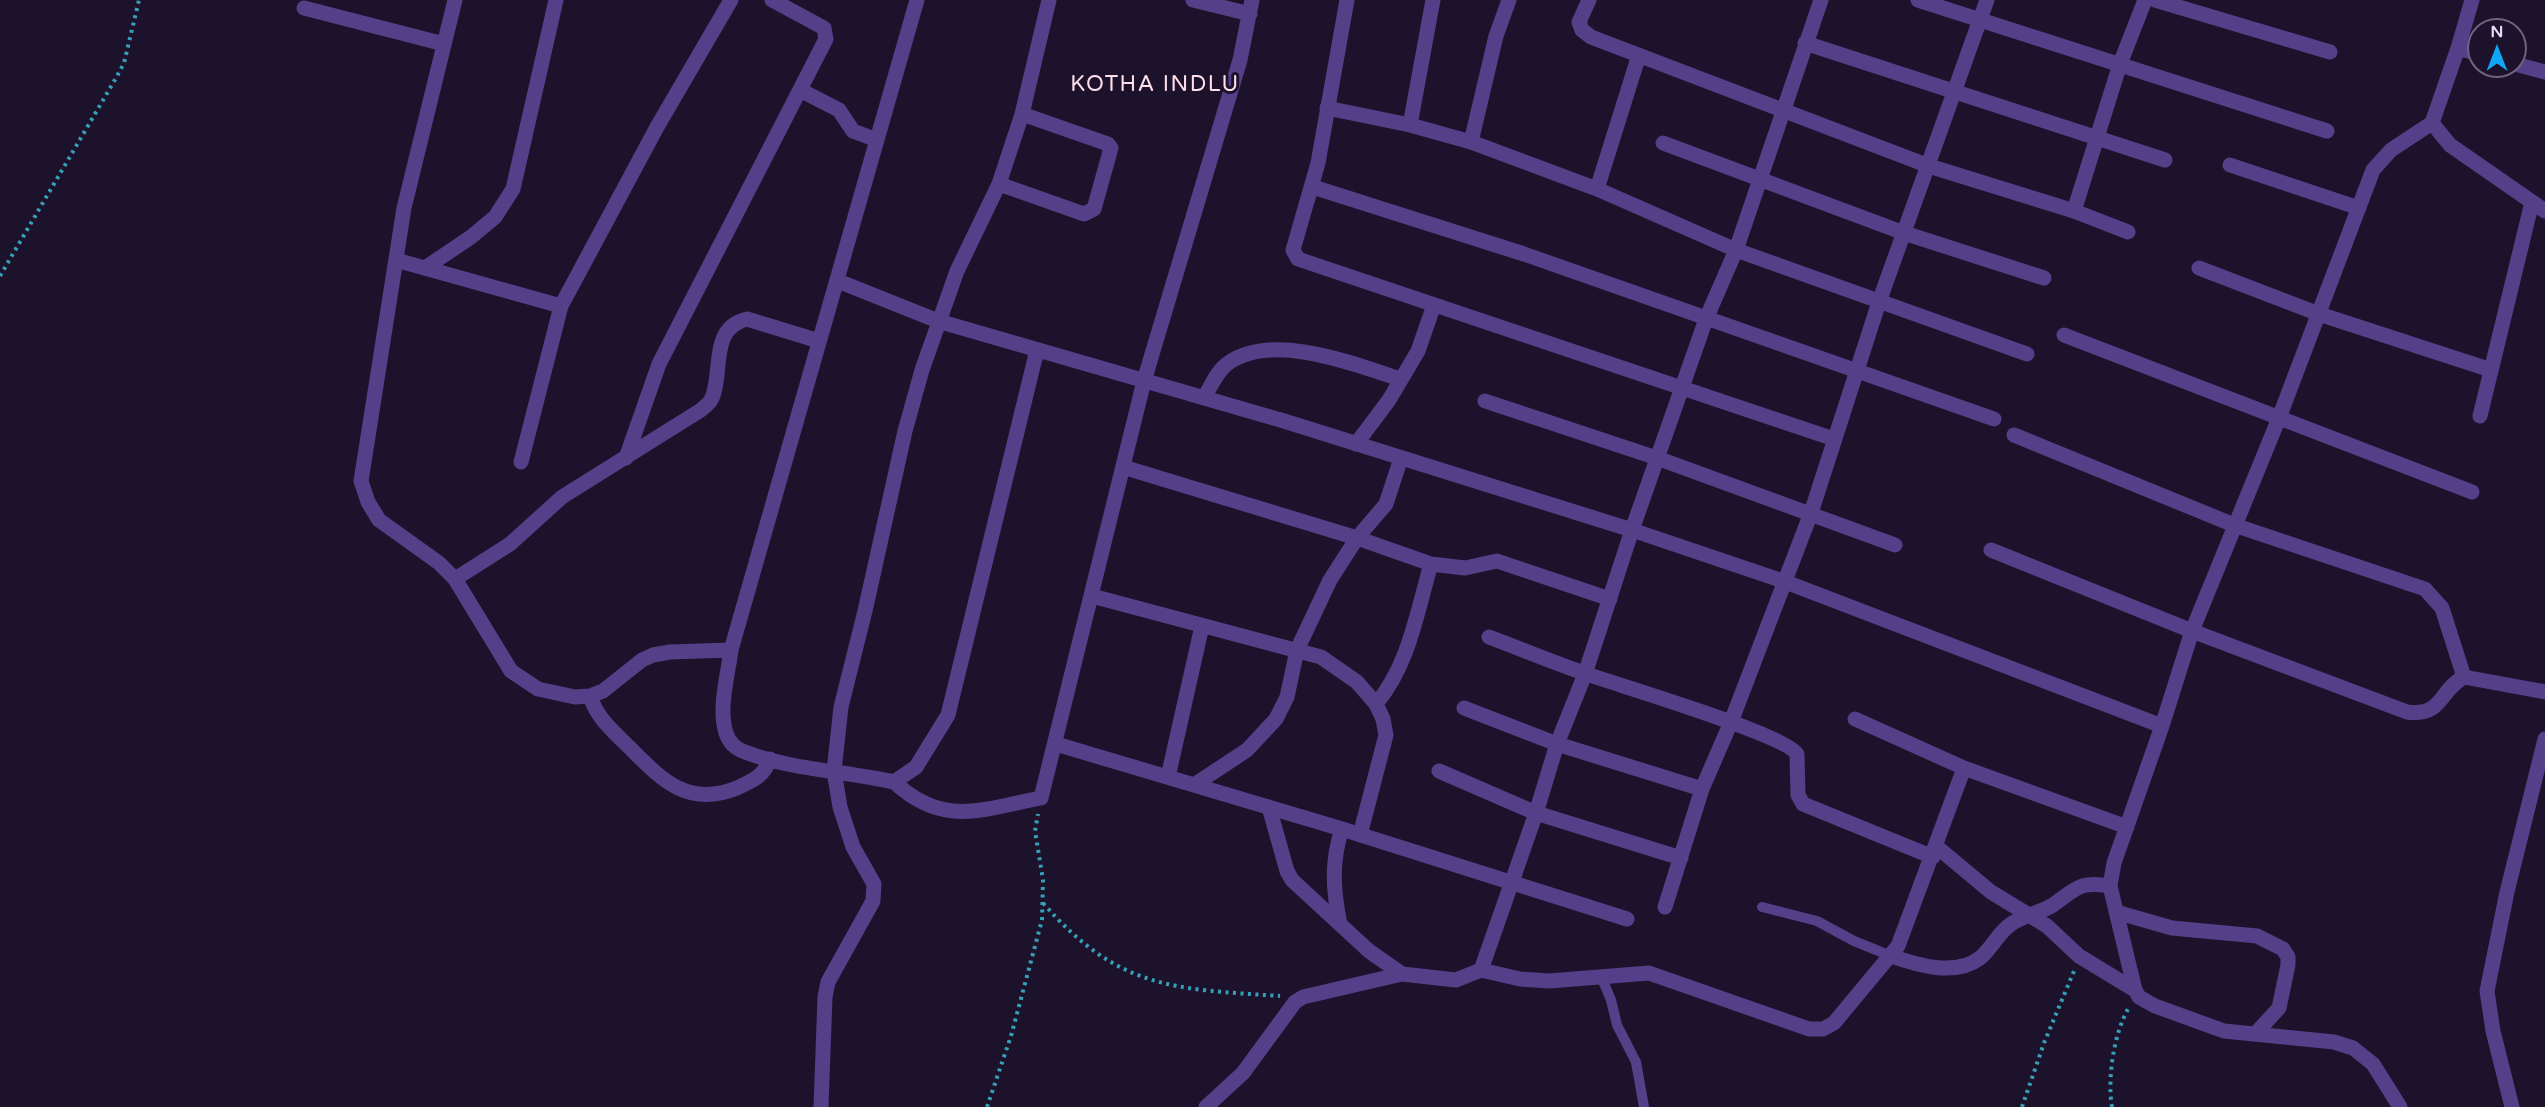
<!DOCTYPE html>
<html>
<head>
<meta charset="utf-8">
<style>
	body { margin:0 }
	#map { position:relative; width:2545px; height:1107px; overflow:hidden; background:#1d122b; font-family:"Varela Round",sans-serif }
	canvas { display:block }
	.north { position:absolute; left:2467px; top:18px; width:60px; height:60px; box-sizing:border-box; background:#1d122b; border:2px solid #6f637f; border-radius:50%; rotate:0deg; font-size:16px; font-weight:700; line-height:24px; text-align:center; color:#e9ddfe }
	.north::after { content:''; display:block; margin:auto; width:21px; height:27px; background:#11a5f6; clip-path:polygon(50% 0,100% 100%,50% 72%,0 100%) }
</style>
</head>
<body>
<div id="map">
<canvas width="2545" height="1107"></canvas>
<div class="north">N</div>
</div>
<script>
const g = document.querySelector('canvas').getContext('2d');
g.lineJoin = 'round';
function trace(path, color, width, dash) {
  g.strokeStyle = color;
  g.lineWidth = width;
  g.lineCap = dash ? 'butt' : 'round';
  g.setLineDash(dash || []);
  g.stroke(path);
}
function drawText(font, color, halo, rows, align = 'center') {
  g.font = font + ' "Varela Round",sans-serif';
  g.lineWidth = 6;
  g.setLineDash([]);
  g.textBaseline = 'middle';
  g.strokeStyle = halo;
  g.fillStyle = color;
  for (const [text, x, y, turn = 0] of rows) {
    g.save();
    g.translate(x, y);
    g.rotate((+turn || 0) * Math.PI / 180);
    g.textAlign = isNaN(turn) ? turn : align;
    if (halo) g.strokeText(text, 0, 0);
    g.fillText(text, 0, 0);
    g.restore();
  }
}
trace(new Path2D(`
	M0 276 116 78 124 63 139 0
	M1043 903C1118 989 1173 989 1280 996
	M987 1107 1011 1036 1042 920 1043 880 1035 831 1038 814
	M2022 1107 2044 1043 2074 971
	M2112 1107C2107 1078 2114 1034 2128 1009`), '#36a0b9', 4, [3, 4.5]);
trace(new Path2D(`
	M1762 907 1817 921 1854 941 1891 956
	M1601 976 1611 1000 1617 1025 1636 1062 1644 1107`), '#543f88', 10);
trace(new Path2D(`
	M455 0 404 208 361 481 368 502 379 520 439 563 455 579 511 671 538 689 575 697 590 696 603 691 642 660 653 655 670 652 731 650
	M917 0 731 650C728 675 718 708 726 733 729 742 736 749 745 752 792 770 845 771 894 782L916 767 948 715 1037 350
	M1193 0 1250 14
	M1347 0 1318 163 1293 250 1298 259 1834 439
	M1589 0 1579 22 1582 30 1591 37 1929 166 2074 211 2128 232
	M1918 0 2327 131
	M2155 0 2330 52
	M2472 0 2458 48 2479 54
	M304 8 444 44
	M1805 43 2165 160
	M2515 64 2545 72
	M800 90 839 110 853 131 877 140
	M1327 108 1410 125 1471 142 1597 189 1736 250 2027 354
	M2432 123 2450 145 2545 211
	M1410 125 1433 0
	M1471 142 1496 36 1509 0
	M1663 143 1904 233 2044 278
	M2230 165 2359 208
	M999 184 1084 214 1094 209 1111 148 1108 144 1022 114
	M1313 187 1524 254 1994 419
	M1597 189 1639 55
	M2074 211 2120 64 2145 0
	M396 260 561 306
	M425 268 471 237 495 217 513 189 556 0
	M2199 268 2319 314 2491 370
	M838 281 938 321 1284 421 1632 530 1783 581 2162 726 2192 631 2279 418 2373 170 2391 150 2432 123 2458 48
	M2064 335 2472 492
	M1204 398C1210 388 1217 371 1227 364 1271 331 1354 364 1400 379
	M1485 401 1657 458 1895 545
	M2480 416 2532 202
	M2014 435 2234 525 2425 589 2442 608 2464 677
	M1356 444 1389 400 1418 351 1434 305
	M626 458 659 364 826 39 824 28 772 0
	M521 462 561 306 657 127 731 0
	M1123 467 1357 538 1431 564 1465 568 1497 561 1610 599
	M1991 550 2192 631 2407 712C2443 717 2439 690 2464 677L2545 692
	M455 579 510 544 562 497 701 410C704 407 709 404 711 400 724 375 708 328 747 319L819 341
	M1092 596 1321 657 1357 682 1376 704 1383 719 1386 735 1360 835
	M1489 637C1521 649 1552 662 1584 673 1617 685 1785 734 1797 754L1798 795 1803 804 1933 857
	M590 696C597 718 612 730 629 747 661 779 687 808 737 788 754 780 763 777 770 759
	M1376 704C1409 665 1417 612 1431 564
	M1464 708 1557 744 1702 789
	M1855 719 1964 768 2127 827
	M2162 726 2114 863 2110 886 2135 990 2139 997 2155 1006 2224 1031 2334 1042 2353 1048 2373 1064 2400 1107
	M1056 744 1342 829 1627 919
	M1439 771 1536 813 1681 858
	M1168 777 1202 626
	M894 782C944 828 982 809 1041 798L1144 381 1240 60 1252 0
	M1194 785 1247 750 1276 719 1287 697 1297 650 1330 580 1357 538 1386 504 1401 458
	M1269 807 1287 871 1292 880 1369 951 1402 974
	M1937 847 1991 892 2047 926 2079 956 2135 990
	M1665 907 1702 789 1731 722 1811 513 1879 302 1987 0
	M2116 912 2172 928 2257 936 2283 949 2288 957V965L2279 1008 2256 1033
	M1340 924C1333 890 1331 862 1342 829
	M1891 956C1917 965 1955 977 1980 958 1992 948 1998 933 2011 924 2024 915 2040 913 2053 905 2077 888 2079 881 2110 886
	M1481 970 1520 979 1549 981 1649 973 1809 1029H1823L1834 1023 1898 946 1964 768
	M821 1107 825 997 828 982 873 901 874 884 853 847 840 807 834 771 841 707 865 611 905 431 922 370 957 271 999 184 1022 114 1049 0
	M1206 1107 1243 1073 1295 1002 1303 997 1402 974 1456 980 1481 970 1536 813 1557 744 1585 674 1632 530 1706 319 1736 250 1821 0
	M2512 1107 2493 1031 2487 991 2507 892 2545 739`), '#543f88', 15);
g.letterSpacing = '1.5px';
drawText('22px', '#fedfeb', '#1d122b', [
	["KOTHA INDLU",1155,85]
]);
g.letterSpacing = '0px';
</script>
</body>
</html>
